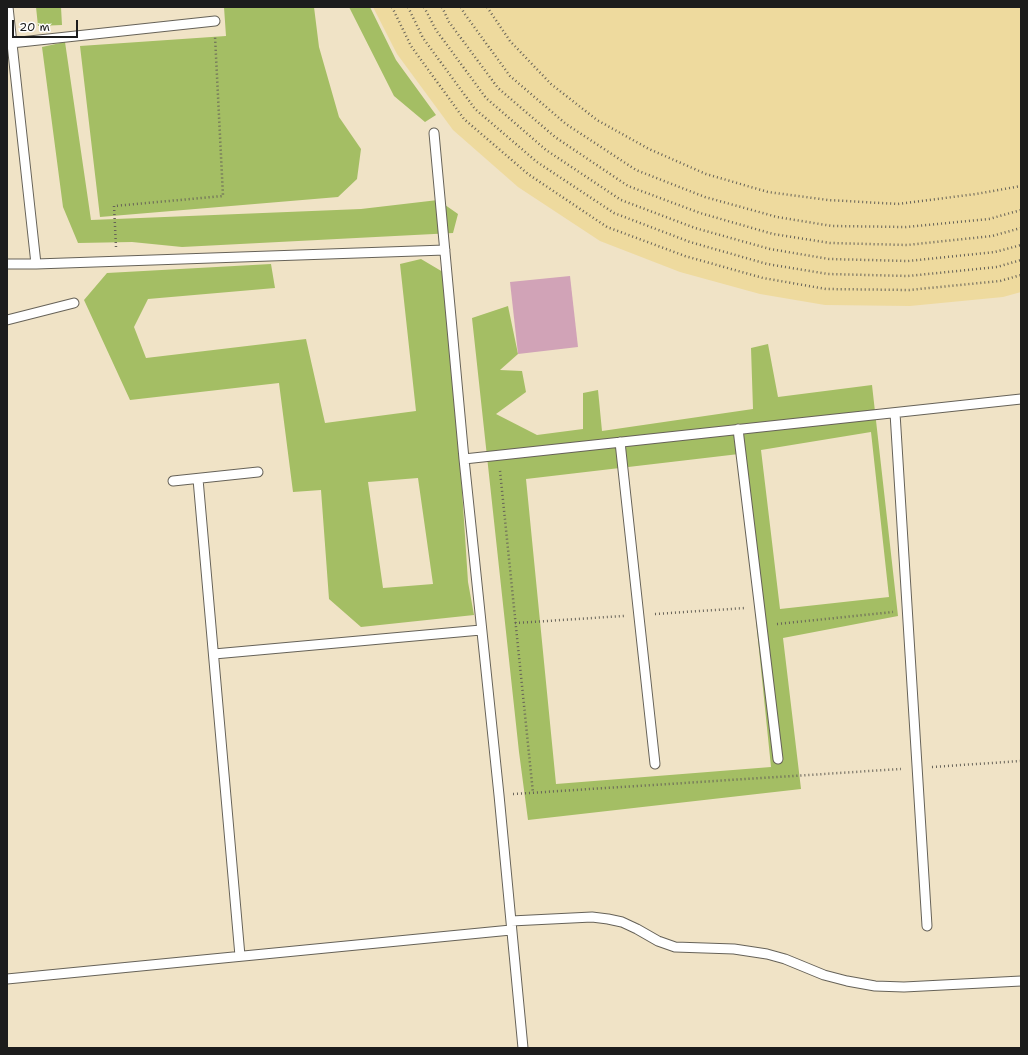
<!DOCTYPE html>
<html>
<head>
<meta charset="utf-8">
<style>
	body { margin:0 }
	#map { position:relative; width:1028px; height:1055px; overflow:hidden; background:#f0e3c6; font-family:"Shantell Sans",sans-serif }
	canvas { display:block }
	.frame { position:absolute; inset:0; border:8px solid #1c1c1c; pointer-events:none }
	.scale { position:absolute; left:12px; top:20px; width:66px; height:18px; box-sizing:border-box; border:2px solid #1c1c1c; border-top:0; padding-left:5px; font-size:12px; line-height:14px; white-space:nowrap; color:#1c1c1c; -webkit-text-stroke:3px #fff; paint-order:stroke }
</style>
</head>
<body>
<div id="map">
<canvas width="1028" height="1055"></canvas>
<div class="frame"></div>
<div class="scale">20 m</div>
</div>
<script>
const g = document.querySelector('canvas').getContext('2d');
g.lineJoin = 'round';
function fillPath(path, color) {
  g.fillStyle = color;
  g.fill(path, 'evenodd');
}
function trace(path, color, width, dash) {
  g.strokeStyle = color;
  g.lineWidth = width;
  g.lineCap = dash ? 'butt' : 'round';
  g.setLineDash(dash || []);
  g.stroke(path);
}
fillPath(new Path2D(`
	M36 7H61L62 25 38 26Z
	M224 7H314L319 47 339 117 361 149 357 179 338 197 100 217 80 46 226 36Z
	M349 7H370L396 60 436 115 425 122 394 96Z
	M65 42 91 220 361 209 438 200 458 214 453 233 182 247 132 242 78 243 63 207 42 47Z
	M421 259 448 275 468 582 474 615 361 627 329 599 321 490 293 492 279 383 130 400 84 300 107 273 271 264 275 288 148 299 134 327 146 358 306 339 325 423 416 411 400 264ZM418 478 433 584 383 588 368 482Z
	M508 306 518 354 500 370 522 371 526 392 496 414 537 435 583 429V393L598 390 602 431 753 409 751 348 768 344 778 397 872 385 898 616 783 638 801 789 528 820 519 752 472 318ZM871 432 889 597 780 609 761 450ZM739 454 771 767 556 784 526 479Z`), '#a4be64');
fillPath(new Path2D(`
	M373 7H1021V292L1003 297 910 306 825 305 760 294 680 272 600 241 518 187 453 130 397 54Z`), '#eeda9e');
fillPath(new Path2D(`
	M570 276 578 347 518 354 510 282Z`), '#d1a3b7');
const service = new Path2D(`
	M8 7 36 264
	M11 43 215 21
	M434 133 464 459 499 795 523 1048
	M7 264H36L445 250
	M7 320 74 303
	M895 413 927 926
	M738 429 778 759
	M620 442 655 764
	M464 459 1021 399
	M198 479 240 956
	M173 481 258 472
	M214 654 481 630
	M511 921 592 917 608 919 622 922 637 929 658 941 675 947 734 949 767 954 785 959 824 975 847 981 875 986 904 987 1021 981
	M7 979 511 930`);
trace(service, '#666258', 11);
trace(new Path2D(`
	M392 7 411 46 464 119 528 174 607 227 685 256 763 278 826 289 909 290 1000 281 1021 275
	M408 7 423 38 475 109 537 162 614 213 690 242 767 264 828 274 908 276 997 267 1021 260
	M424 7 436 30 486 98 546 150 621 200 695 228 770 249 829 259 908 261 995 252 1021 245
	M442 7 449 22 498 88 555 137 628 186 700 213 773 234 830 243 907 245 992 236 1021 228
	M461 7 464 13 510 76 566 124 636 170 705 197 777 217 832 226 906 227 989 219 1021 210
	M487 7 510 41 551 84 597 120 649 149 706 174 768 192 828 200 898 204 976 194 1021 186
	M116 247 114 206 223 196 215 36
	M500 471 533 793
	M655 614 745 608
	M515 623 624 616
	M777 624 893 612
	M932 767 1021 761
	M513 794 901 769`), '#666258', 2.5, [1, 3]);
trace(service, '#fff', 9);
</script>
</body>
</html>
